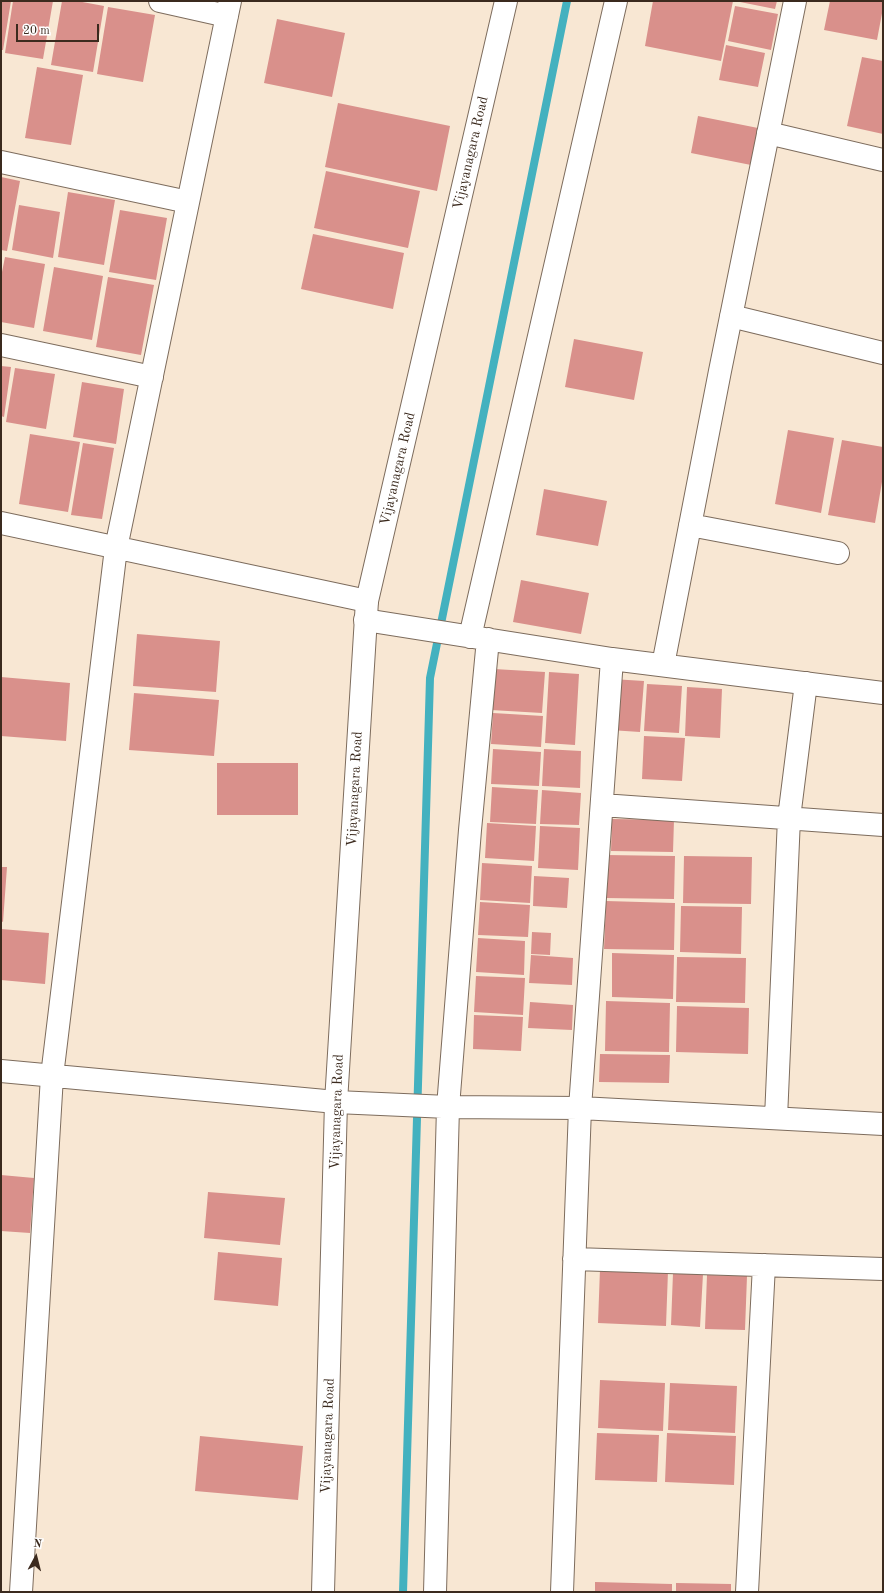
<!DOCTYPE html>
<html>
<head>
<meta charset="utf-8">
<style>
	body { margin:0 }
	#map { position:relative; width:884px; height:1593px; overflow:hidden; background:#f8e7d3; font-family:"Old Standard TT",serif }
	canvas { display:block }
	.frame { position:absolute; inset:0; border:2px solid #3b2a1e; pointer-events:none }
	.north { position:absolute; left:16px; top:1537px; width:40px; height:40px; -webkit-text-stroke:3px #fff; paint-order:stroke; rotate:7deg; font-size:11px; font-weight:700; line-height:16px; text-align:center; color:#3b2a1e }
	.north::after { content:''; display:block; margin:auto; width:14px; height:18px; background:#3b2a1e; clip-path:polygon(50% 0,100% 100%,50% 72%,0 100%) }
	.scale { position:absolute; left:16px; top:24px; width:83px; height:18px; box-sizing:border-box; border:2px solid #3b2a1e; border-top:0; padding-left:5px; font-size:12px; line-height:14px; white-space:nowrap; color:#3b2a1e; -webkit-text-stroke:3px #fff; paint-order:stroke }
</style>
</head>
<body>
<div id="map">
<canvas width="884" height="1593"></canvas>
<div class="frame"></div>
<div class="north">N</div>
<div class="scale">20 m</div>
</div>
<script>
const g = document.querySelector('canvas').getContext('2d');
g.lineJoin = 'round';
function trace(path, color, width, dash) {
  g.strokeStyle = color;
  g.lineWidth = width;
  g.lineCap = dash ? 'butt' : 'round';
  g.setLineDash(dash || []);
  g.stroke(path);
}
function fillPath(path, color) {
  g.fillStyle = color;
  g.fill(path, 'evenodd');
}
function drawText(font, color, halo, rows, align = 'center') {
  g.font = font + ' "Old Standard TT",serif';
  g.lineWidth = 3;
  g.setLineDash([]);
  g.textBaseline = 'middle';
  g.strokeStyle = halo;
  g.fillStyle = color;
  for (const [text, x, y, turn = 0] of rows) {
    g.save();
    g.translate(x, y);
    g.rotate((+turn || 0) * Math.PI / 180);
    g.textAlign = isNaN(turn) ? turn : align;
    if (halo) g.strokeText(text, 0, 0);
    g.fillText(text, 0, 0);
    g.restore();
  }
}
trace(new Path2D(`
	M403 1592 430 678 567 1`), '#43b1bf', 8);
fillPath(new Path2D(`
	M1 1H11L3 50H1Z
	M13 1H53L43 59 5 53Z
	M62 1H77L104 6 93 72 51 65Z
	M653 1H733L721 61 645 46Z
	M735 1H777L775 9Z
	M830 1H883V8L877 40 824 30Z
	M735 6 778 14 771 50 728 41Z
	M108 7 155 15 143 82 97 74Z
	M277 19 345 33 332 97 264 83Z
	M726 45 765 53 758 87 719 80Z
	M862 57 883 61V134L847 126Z
	M37 67 83 75 71 145 25 138Z
	M338 103 450 126 437 191 325 167Z
	M698 116 758 128 751 165 691 153Z
	M326 171 420 191 408 248 314 228Z
	M1 177 20 181 7 251 1 250Z
	M68 192 115 200 104 265 58 257Z
	M19 205 60 212 53 258 12 250Z
	M120 210 167 218 156 280 109 272Z
	M313 234 404 253 393 309 301 289Z
	M5 257 45 264 34 328 1 322V277Z
	M54 267 103 276 92 340 43 331Z
	M108 277 154 285 141 355 96 347Z
	M574 339 643 352 634 400 565 387Z
	M1 366 11 367 4 417 1 416Z
	M15 368 55 374 46 429 6 422Z
	M82 382 124 389 116 444 73 437Z
	M788 430 834 438 821 513 775 504Z
	M30 434 80 442 68 512 19 504Z
	M842 440 883 447V476L875 523 828 515Z
	M83 443 114 448 102 519 71 515Z
	M544 489 607 501 598 546 536 535Z
	M521 580 589 593 581 634 513 622Z
	M137 634 220 641 216 692 133 686Z
	M494 669 545 672 542 713 491 710Z
	M549 672 579 674 575 745 545 743Z
	M1 677 70 683 66 741 1 736Z
	M612 679 644 681 640 732 610 730Z
	M647 684 682 686 679 733 644 731Z
	M687 687 722 689 720 738 685 736Z
	M134 693 219 700 214 756 129 750Z
	M493 713 543 716 541 747 491 744Z
	M644 736 685 738 682 781 642 779Z
	M493 749 541 752 539 786 491 784Z
	M544 749 581 751 580 788 542 786Z
	M217 763H298V815H217Z
	M492 787 538 790 536 824 490 822Z
	M542 790 581 793 579 825 540 824Z
	M612 819 674 820 673 852 611 851Z
	M487 823 536 826 534 861 485 858Z
	M540 826 580 828 578 870 538 868Z
	M606 855 675 856 674 899 605 898Z
	M684 856 752 857 751 904 683 903Z
	M482 863 532 866 530 903 480 900Z
	M1 867H7L3 922 1 921Z
	M534 876 569 878 567 908 533 906Z
	M606 901 675 903 674 950 604 949Z
	M480 902 530 905 528 937 478 935Z
	M681 906 742 907 741 954 680 952Z
	M1 929 49 933 45 984 1 980Z
	M532 932 551 933 550 955 531 954Z
	M478 938 525 941 524 975 476 972Z
	M612 953 674 955 673 999 612 997Z
	M531 955 573 958 572 985 529 983Z
	M677 957 746 958 745 1003 676 1002Z
	M476 976 525 978 523 1015 474 1012Z
	M606 1001 670 1003 669 1052 605 1051Z
	M530 1002 573 1005 572 1030 528 1028Z
	M677 1006 749 1008 748 1054 676 1052Z
	M474 1015 523 1017 521 1051 473 1049Z
	M600 1054 670 1055 669 1083 599 1082Z
	M1 1175 34 1178 30 1233 1 1231Z
	M208 1192 285 1198 280 1245 204 1238Z
	M218 1252 282 1258 278 1306 214 1300Z
	M600 1269 668 1271 666 1326 598 1323Z
	M673 1273 703 1274 700 1327 671 1325Z
	M707 1275 747 1276 745 1330 705 1329Z
	M600 1380 665 1383 663 1431 598 1428Z
	M670 1383 737 1386 735 1433 668 1430Z
	M597 1433 659 1435 657 1482 595 1480Z
	M667 1433 736 1436 734 1485 665 1482Z
	M200 1436 303 1446 298 1500 195 1491Z
	M595 1582 672 1584V1592H595Z
	M676 1583 731 1584V1592H676Z`), '#d9908b');
const minor = new Path2D(`
	M160 1 227 16
	M768 133 883 160
	M1 162 188 202
	M731 316 883 353
	M1 345 152 377
	M1 523 367 601
	M690 525 838 553
	M365 620 612 659 883 693
	M470 637 616 1
	M663 665 720 371 795 1
	M602 805 883 825
	M1 1071 336 1102 448 1107 580 1108 883 1124
	M776 1118 789 818 806 683
	M574 1259 883 1269
	M21 1592 52 1076 116 548 230 1
	M435 1592 448 1107 470 830 488 639
	M562 1592 580 1108 612 659
	M747 1592 764 1265`);
const tertiary = new Path2D(`
	M323 1592 336 1102 367 601 506 1`);
trace(minor, '#7d6c5d', 24);
trace(tertiary, '#7d6c5d', 24);
trace(minor, '#fff', 22);
trace(tertiary, '#fff', 22);
drawText('14px', '#3b2a1e', '#fff', [
	["Vijayanagara Road",471,153,-77],
	["Vijayanagara Road",398,469,-77],
	["Vijayanagara Road",355,789,-87],
	["Vijayanagara Road",337,1112,-88],
	["Vijayanagara Road",328,1436,-88]
]);
</script>
</body>
</html>
